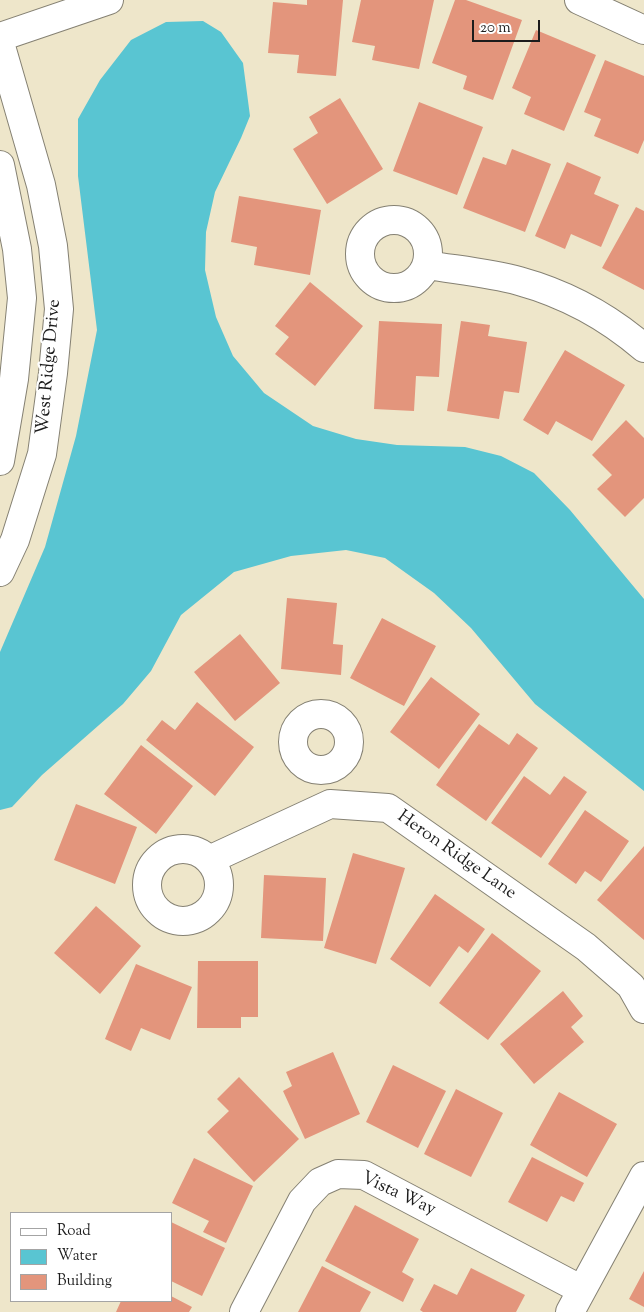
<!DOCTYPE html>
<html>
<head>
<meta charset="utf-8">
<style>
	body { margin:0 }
	#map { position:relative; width:644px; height:1312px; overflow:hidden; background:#eee6ca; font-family:"Sorts Mill Goudy",serif }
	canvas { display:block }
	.legend { position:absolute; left:10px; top:1212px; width:162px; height:90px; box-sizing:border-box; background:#fff; border:1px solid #a4a4a4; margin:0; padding:6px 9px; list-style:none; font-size:15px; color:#1c1c1c }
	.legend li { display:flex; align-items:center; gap:10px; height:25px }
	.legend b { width:25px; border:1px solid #a4a4a4 }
	.scale { position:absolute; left:472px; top:20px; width:68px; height:22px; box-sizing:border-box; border:2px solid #1c1c1c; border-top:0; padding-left:6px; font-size:15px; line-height:18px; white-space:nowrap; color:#1c1c1c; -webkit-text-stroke:4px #fff; paint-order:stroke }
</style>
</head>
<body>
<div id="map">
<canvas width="644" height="1312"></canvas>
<ul class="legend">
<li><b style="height:6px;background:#fff"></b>Road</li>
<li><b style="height:14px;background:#59c5d2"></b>Water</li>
<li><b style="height:14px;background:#e3957c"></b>Building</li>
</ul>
<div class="scale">20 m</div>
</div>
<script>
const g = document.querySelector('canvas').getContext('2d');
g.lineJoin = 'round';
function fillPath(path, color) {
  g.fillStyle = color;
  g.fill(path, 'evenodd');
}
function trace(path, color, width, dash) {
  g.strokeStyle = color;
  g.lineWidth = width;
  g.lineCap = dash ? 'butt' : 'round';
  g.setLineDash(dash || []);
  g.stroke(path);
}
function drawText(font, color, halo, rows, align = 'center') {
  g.font = font + ' "Sorts Mill Goudy",serif';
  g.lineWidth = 4.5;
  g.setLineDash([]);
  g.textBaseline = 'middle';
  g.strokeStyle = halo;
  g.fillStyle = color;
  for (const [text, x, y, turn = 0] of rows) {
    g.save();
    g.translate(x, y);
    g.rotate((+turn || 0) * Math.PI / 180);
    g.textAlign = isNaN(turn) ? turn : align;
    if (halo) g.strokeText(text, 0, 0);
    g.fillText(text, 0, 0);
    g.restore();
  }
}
fillPath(new Path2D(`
	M203 21 221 32 243 63 250 116 241 138 215 192 206 232 205 270 216 317 233 356 264 393 313 426 356 439 397 445 465 447 501 456 534 473 570 510 644 599V791L535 704 471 628 434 593 385 558 346 550 291 556 234 572 181 615 151 671 123 704 42 775 12 807 0 810V652L45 547 76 436 97 330 78 176V119L100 80 131 40 166 22Z`), '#59c5d2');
fillPath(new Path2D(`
	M307 0H343L336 76 297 73 299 55 268 53 273 2 307 5Z
	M361 0H434L419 69 372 60 375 46 352 42Z
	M455 0H466L522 20 493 100 463 89 467 76 432 63Z
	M536 30 596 55 564 131 524 114 531 97 512 88Z
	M605 60 644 76V140L638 154 594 136 601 119 584 112Z
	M340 98 383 169 327 204 293 149 318 133 309 117Z
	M419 102 483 127 457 195 393 171Z
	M512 149 551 164 525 232 463 208 483 157 506 165Z
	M567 162 601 177 594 194 619 205 601 247 571 234 565 249 535 236Z
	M239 196 321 210 310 275 254 265 257 247 231 242Z
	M636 207 644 211V290L602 268Z
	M310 282 363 326 315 386 275 354 289 337 275 326Z
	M379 321 442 324 439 377 416 376 414 411 374 409Z
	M461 321 490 325 488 336 527 342 519 393 504 391 499 419 447 411Z
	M565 350 625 385 592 441 556 421 548 435 523 420Z
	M626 420 644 438V498L625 517 597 489 612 475 592 455Z
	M287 598 337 603 333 644 343 645 341 675 281 669Z
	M382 618 436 646 404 706 350 678Z
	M240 634 280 683 235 721 194 672Z
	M431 677 480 714 439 769 390 732Z
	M197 702 254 747 215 796 146 740 162 720 175 730Z
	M479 724 509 745 517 733 538 748 486 821 436 785Z
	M141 745 193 786 156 834 104 794Z
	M524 776 550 795 564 776 587 792 541 858 491 823Z
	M76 804 137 827 115 884 54 860Z
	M585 810 629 841 601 882 585 871 576 884 548 864Z
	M644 846V940L597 900Z
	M353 853 405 868 376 964 324 948Z
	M264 875 326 878 323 941 261 938Z
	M435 894 485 929 468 953 459 946 430 987 390 959Z
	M96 906 141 946 100 994 54 953Z
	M492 933 541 971 488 1040 439 1003Z
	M198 961H258V1017H241V1028H197Z
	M136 964 192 987 170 1040 141 1028 131 1051 105 1039Z
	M563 991 583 1016 571 1027 584 1042 534 1084 500 1044Z
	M333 1052 360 1114 305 1139 283 1091 292 1086 286 1072Z
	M393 1065 446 1091 418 1148 366 1122Z
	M239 1077 299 1139 254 1182 207 1132 229 1111 217 1099Z
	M456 1089 503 1113 471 1177 424 1154Z
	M559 1092 617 1124 587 1177 530 1145Z
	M532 1157 584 1183 574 1202 561 1196 547 1222 508 1202Z
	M194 1158 253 1186 226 1243 203 1232 209 1221 172 1203Z
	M355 1205 419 1239 402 1272 414 1279 403 1302 325 1261Z
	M171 1222 225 1248 202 1296 171 1281Z
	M322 1266 371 1292 360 1312H298Z
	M471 1268 525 1295 516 1312H423L420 1310 434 1284 457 1295Z
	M644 1271V1307L629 1299Z
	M171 1296 192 1307 189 1312H116L121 1301H171Z`), '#e3957c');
const minor = new Path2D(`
	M579 0 644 30
	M0 37 109 0
	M0 43 41 185 53 246 59 309 53 373 42 454 15 540 0 572
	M0 165 17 249 22 298 14 379 0 461
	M360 254a34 34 0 1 1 68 0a34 34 0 1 1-68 0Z
	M427 265C457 270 490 273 519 281 566 294 607 316 644 348
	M293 742a28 28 0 1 1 56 0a28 28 0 1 1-56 0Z
	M147 885a36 36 0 1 1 72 0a36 36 0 1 1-72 0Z
	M209 860 330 804 388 808 586 947 631 986 644 1009
	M244 1312 302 1201 320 1182 338 1174 364 1175 582 1290
	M570 1312 644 1176`);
trace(minor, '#858173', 30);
trace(minor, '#fff', 28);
drawText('18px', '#1c1c1c', '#fff', [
	["West Ridge Drive",50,367,-85],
	["Heron Ridge Lane",456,856,35],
	["Vista Way",398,1195,25]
]);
</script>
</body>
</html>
